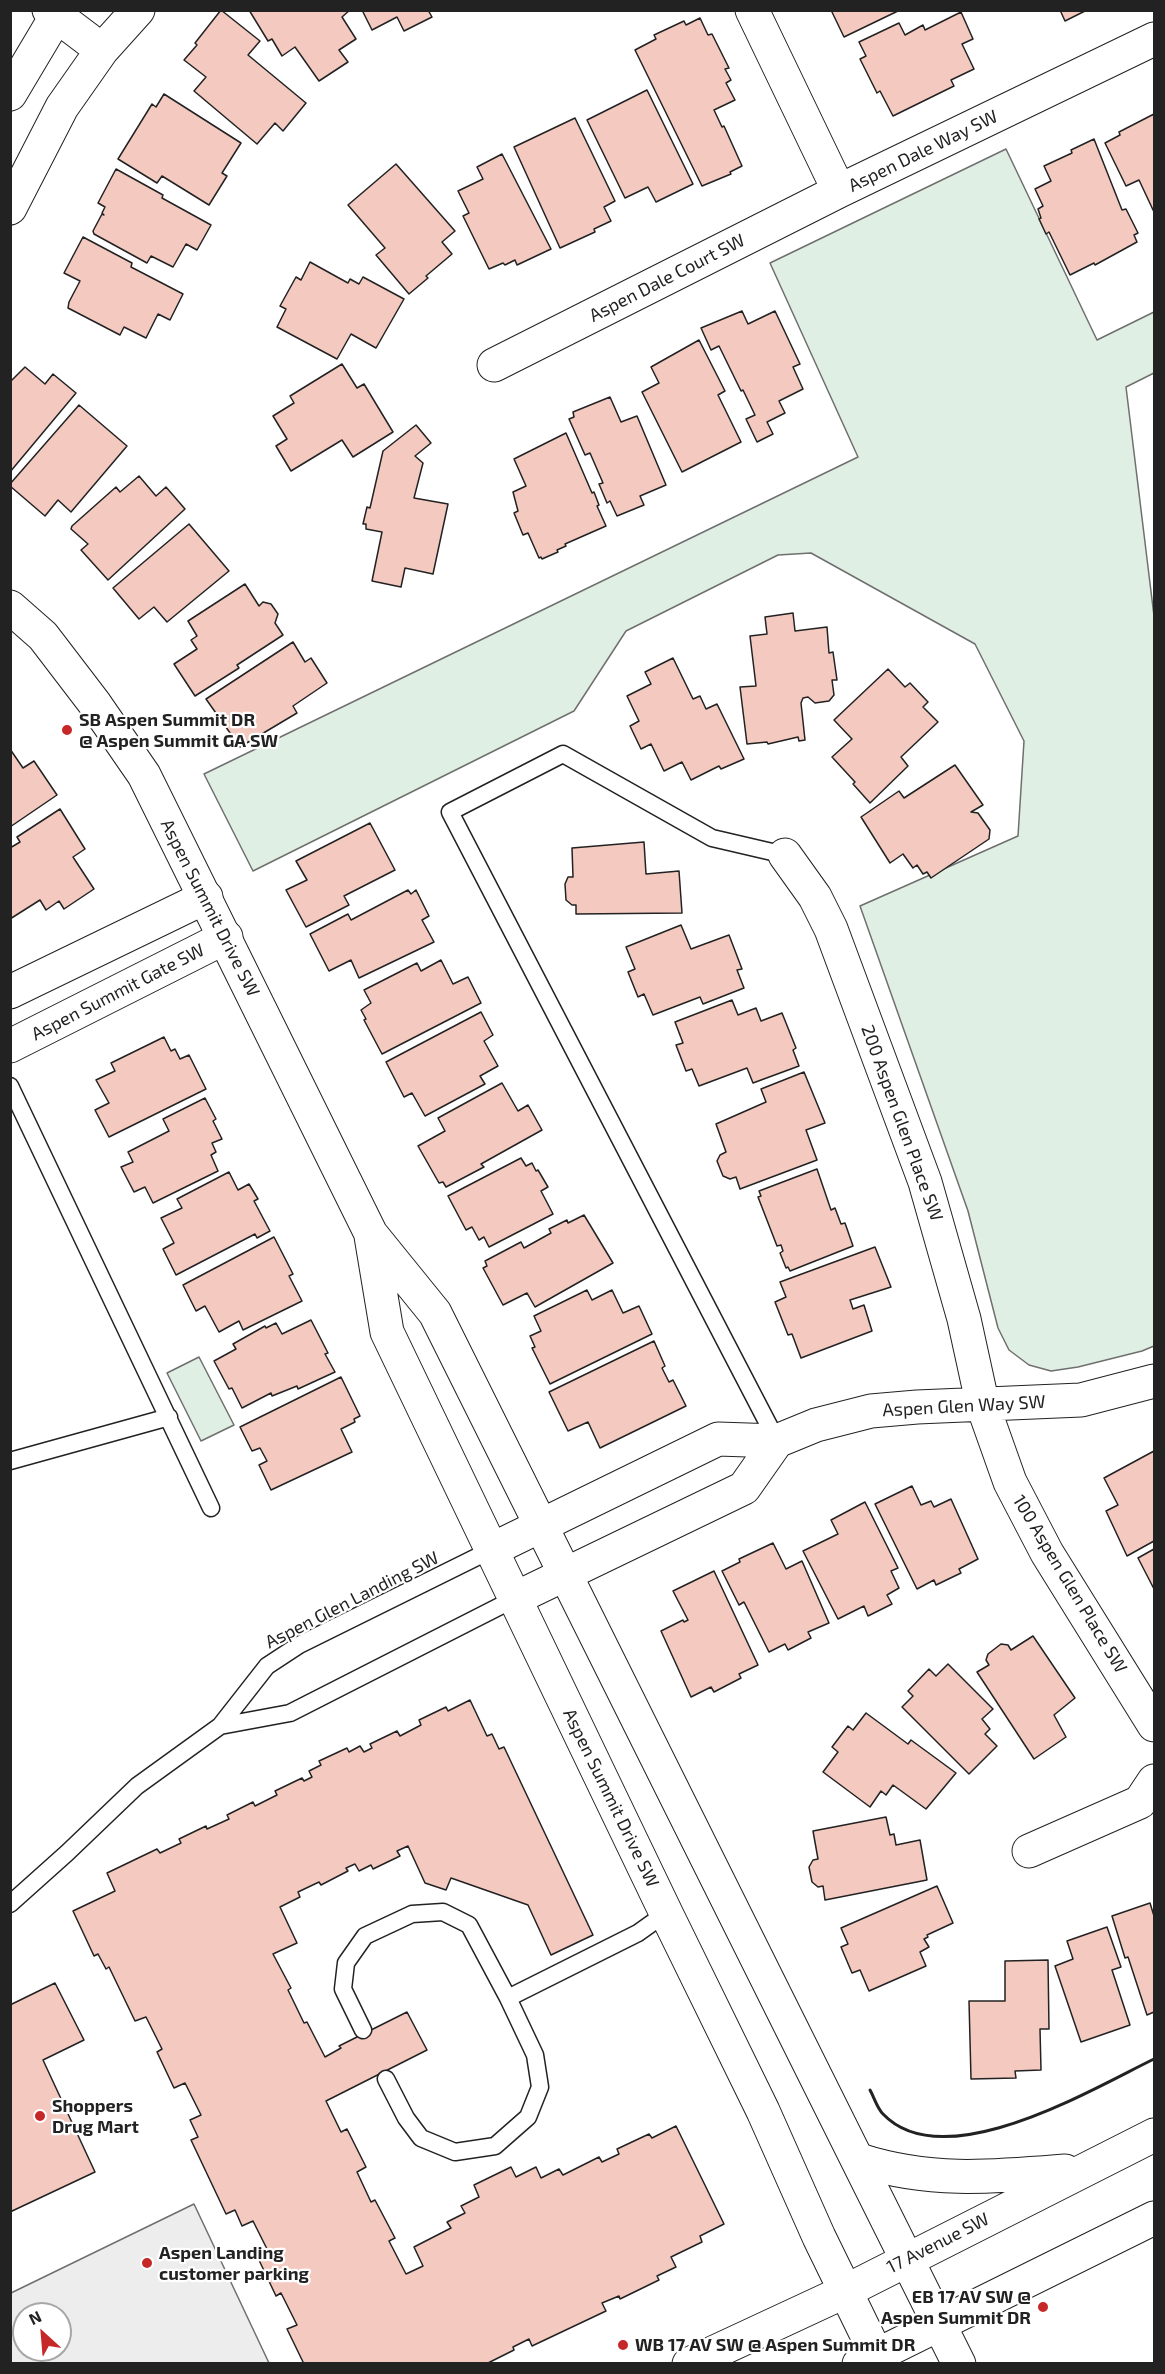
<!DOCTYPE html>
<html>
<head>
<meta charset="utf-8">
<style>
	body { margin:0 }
	#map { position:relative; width:1165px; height:2374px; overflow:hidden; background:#fff; font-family:"Exo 2",sans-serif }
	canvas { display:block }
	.frame { position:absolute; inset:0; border:12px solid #222; pointer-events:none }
	.north { position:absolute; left:12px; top:2302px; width:60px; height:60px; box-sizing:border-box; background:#fff; border:2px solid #a7a7a7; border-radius:50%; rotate:334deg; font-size:16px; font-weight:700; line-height:24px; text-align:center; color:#222 }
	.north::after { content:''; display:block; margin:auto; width:21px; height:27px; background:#c62828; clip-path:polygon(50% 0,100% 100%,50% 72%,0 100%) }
</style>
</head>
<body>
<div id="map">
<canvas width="1165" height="2374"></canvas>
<div class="frame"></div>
<div class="north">N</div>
</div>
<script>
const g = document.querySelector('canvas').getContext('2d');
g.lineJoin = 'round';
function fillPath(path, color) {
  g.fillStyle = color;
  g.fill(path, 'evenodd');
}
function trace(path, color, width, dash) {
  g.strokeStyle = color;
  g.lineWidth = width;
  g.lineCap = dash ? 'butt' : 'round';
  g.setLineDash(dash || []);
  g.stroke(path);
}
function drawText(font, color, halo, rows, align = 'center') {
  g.font = font + ' "Exo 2",sans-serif';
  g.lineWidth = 4.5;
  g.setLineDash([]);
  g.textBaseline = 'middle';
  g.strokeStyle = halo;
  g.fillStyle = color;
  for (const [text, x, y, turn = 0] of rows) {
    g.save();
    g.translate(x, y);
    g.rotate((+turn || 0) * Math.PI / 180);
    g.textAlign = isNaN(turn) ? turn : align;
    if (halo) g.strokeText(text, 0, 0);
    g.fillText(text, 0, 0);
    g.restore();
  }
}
const green = new Path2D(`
	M1006 149 1097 340 1154 312V373L1126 387 1154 616V1346L1142 1351 1078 1367 1051 1371 1029 1365 1009 1350 998 1328 968 1211 860 906 1018 836 1024 741 975 644 811 553 778 555 626 631 574 711 253 871 204 774 858 457 770 263Z
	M199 1357 234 1425 201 1441 167 1373Z`);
fillPath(green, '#e0efe3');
trace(green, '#6f6f6f', 1.5);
const parking = new Path2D(`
	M194 2204 269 2363H11V2293ZM24 2314H60V2350H24Z`);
fillPath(parking, '#ededed');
trace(parking, '#6f6f6f', 1.5);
const building = new Path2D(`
	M221 10 260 41 248 55 306 103 283 131 275 123 257 144 194 91 206 77 184 60 197 45 195 43Z
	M249 10H350L342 17 356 39 339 50 348 62 319 81 295 47 282 56 272 39 268 41Z
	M362 10H428L432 17 404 31 397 17 372 30Z
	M831 10H900L844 37Z
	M1060 10H1087L1065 21Z
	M961 12 973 39 962 44 974 69 951 80 954 86 893 116 880 91 877 93 860 59 866 56 859 42 899 23 905 35 923 25 925 30Z
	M700 18 708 35 712 34 729 68 725 69 731 80 726 83 735 100 714 110 722 127 724 126 742 166 730 172 731 174 702 186 635 50 656 39 654 35 684 21 686 25Z
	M647 90 693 184 656 202 648 187 625 198 587 120Z
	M164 94 241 143 222 173 227 176 209 205 162 176 157 183 118 159 152 104 156 107Z
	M1154 114V212L1139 180 1126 186 1105 143 1120 135 1119 132Z
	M575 118 615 201 604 207 611 221 594 229 595 232 560 248 514 147Z
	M1094 139 1122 210 1126 209 1138 233 1134 235 1137 242 1095 265 1094 263 1070 275 1049 232 1046 234 1039 219 1041 218 1038 209 1043 206 1035 189 1051 181 1044 166 1072 153 1071 150Z
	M502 154 551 249 517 265 515 260 505 265 503 263 489 269 463 216 469 213 458 191 483 179 477 167Z
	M396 164 455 231 442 242 452 254 426 276 428 278 409 294 376 255 385 248 348 205Z
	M116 169 163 195 162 198 211 225 197 250 186 244 173 267 151 256 147 263 94 234 93 231 102 214 104 215 102 213 105 207 98 203Z
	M83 237 132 263 131 267 183 294 170 320 158 314 146 338 124 327 120 335 68 308 69 302 80 281 64 273Z
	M310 262 348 283 350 279 359 284 363 277 404 299 376 348 351 334 337 359 277 327 286 309 280 306 296 277 301 280Z
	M742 311 748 324 775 311 800 364 793 367 803 389 779 401 785 413 767 422 773 434 757 442 746 419 755 415 754 413 743 390 741 391 719 346 711 350 701 328Z
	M699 340 725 391 718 395 741 442 682 472 642 392 659 383 651 367Z
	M342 364 357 388 364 384 393 432 353 457 342 440 291 471 276 446 287 439 273 416 294 403 290 396Z
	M25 367 45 384 53 374 76 393 10 472V382Z
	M610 397 621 422 637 416 666 485 640 496 644 505 617 516 610 501 607 503 599 484 603 483 590 453 585 455 569 419 574 417 573 412Z
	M79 405 127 446 71 512 58 500 45 516 10 486V484Z
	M416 425 431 443 415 456 423 463 414 498 448 504 433 574 405 568 401 587 372 581 382 532 366 529V524H363L367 507 370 508 383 451Z
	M566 433 592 493 594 492 599 505 597 506 606 526 565 544 566 546 557 550 558 552 542 559 541 557 539 558 528 533 523 535 514 513 518 511 513 492 526 486 514 459Z
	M139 476 156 496 166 487 185 509 108 580 81 550 88 544 71 529 72 526 116 487 120 492Z
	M189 524 229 571 167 622 154 607 139 619 113 588Z
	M245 584 259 606 263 602 271 604 278 614 275 623 283 635 237 665 239 668 195 696 174 664 197 649 191 640 197 636 188 621Z
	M793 613 795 631 827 627 829 653 833 652 837 680H832L834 695 829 701 815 703 808 697 803 698 801 703 805 740 799 741 798 737 768 744 767 742 747 744 740 687 756 686 750 636 767 634 765 617Z
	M293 642 305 662 311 658 327 683 293 706 297 713 240 747 206 699Z
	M673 658 693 699 700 696 706 709 717 704 744 759 721 769 719 766 691 780 682 762 664 771 651 744 641 749 630 726 639 721 627 696 651 684 645 672Z
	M888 669 905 687 910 683 928 702 923 707 938 722 901 757 908 766 870 803 853 784 855 782 832 757 852 739 834 720Z
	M10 749 23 768 34 761 57 795 10 827Z
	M955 765 983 805 971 812 978 813 990 830 989 839 931 878 927 872 923 874 917 865 913 868 903 854 890 863 861 817 899 791 904 798Z
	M60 809 85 849 73 857 94 889 64 909 59 901 46 910 40 900 10 919V848L20 842 17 837Z
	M370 823 395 870 344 896 349 905 306 927 286 890 307 880 296 861Z
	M644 842 646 874 679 871 682 913 576 914V905H572L566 900 565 884 568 877H573L572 848Z
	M408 890 411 894 416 890 429 916 422 920 434 942 359 978 351 960 329 971 310 934 348 914 351 920Z
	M681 925 691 949 729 935 742 969 737 970 744 988 703 1004 700 997 653 1015 644 994 638 997 628 972 635 969 626 947Z
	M441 960 453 984 468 977 481 1003 382 1054 364 1020 366 1019 361 1010 371 1003 364 990 417 963 421 971Z
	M732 1000 738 1015 756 1008 761 1021 782 1013 796 1048 793 1050 799 1066 753 1083 747 1068 699 1086 692 1069 686 1071 676 1045 683 1043 675 1022Z
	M481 1012 493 1035 484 1041 498 1066 480 1076 485 1084 425 1116 412 1093 404 1097 386 1062Z
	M164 1037 171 1051 175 1049 180 1059 189 1055 206 1089 109 1137 95 1110 109 1103 96 1080 115 1071 111 1063Z
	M804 1072 825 1123 806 1130 817 1160 740 1189 736 1177 730 1179 723 1176 717 1161 720 1155 726 1152 716 1124 766 1102 761 1089Z
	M502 1083 518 1111 528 1105 542 1130 481 1164 484 1167 446 1187 443 1182 439 1183 418 1146 445 1131 438 1118Z
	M205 1098 216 1119 213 1121 222 1139 212 1143 216 1152 211 1155 218 1171 153 1203 145 1187 134 1192 121 1167 133 1162 128 1152 169 1131 163 1119Z
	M521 1158 526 1166 532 1163 536 1171 538 1170 548 1187 541 1191 553 1214 489 1247 484 1237 479 1240 472 1227 466 1230 448 1196Z
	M817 1169 831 1210 835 1208 841 1224 845 1223 853 1246 790 1271 788 1267 786 1268 780 1253 783 1251 781 1245 777 1246 758 1197 761 1196 759 1191Z
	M229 1172 238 1190 249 1184 258 1199 254 1201 270 1231 257 1238 255 1234 176 1275 163 1249 174 1243 161 1218 182 1208 177 1199Z
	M584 1215 613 1263 535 1307 527 1293 503 1305 483 1268 487 1266 485 1261 521 1242 524 1248 551 1233 549 1229 567 1220 568 1223Z
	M274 1237 293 1274 289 1276 302 1301 243 1330 239 1321 219 1332 205 1306 196 1311 183 1285Z
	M875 1247 891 1287 850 1300 853 1309 864 1305 872 1331 801 1358 792 1334 788 1335 775 1302 786 1297 780 1282Z
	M587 1290 592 1300 612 1290 623 1313 639 1306 652 1334 550 1384 532 1348 535 1347 530 1336 541 1331 534 1316Z
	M311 1320 328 1353 325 1354 335 1372 298 1389 297 1386 272 1396 271 1393 242 1408 232 1388 229 1389 214 1361 236 1349 233 1344 265 1326 266 1328 276 1323 282 1334Z
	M654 1341 665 1366 662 1368 669 1382 673 1380 686 1406 600 1448 588 1422 568 1431 549 1392Z
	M341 1377 360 1416 354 1419 355 1422 341 1429 352 1452 271 1490 259 1465 267 1461 260 1448 252 1451 240 1427Z
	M1154 1451V1541L1127 1556 1106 1511 1118 1505 1104 1478Z
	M912 1486 921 1505 931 1501 934 1507 951 1499 978 1559 959 1569 961 1573 936 1585 934 1580 917 1589 875 1504Z
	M865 1502 898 1568 891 1571 899 1588 887 1595 892 1604 868 1616 864 1606 838 1619 803 1551 838 1534 831 1520Z
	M773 1543 786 1569 802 1561 829 1623 808 1632 811 1638 788 1650 785 1644 769 1652 744 1602 739 1605 722 1571 740 1562 739 1559Z
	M1154 1549V1589L1138 1558Z
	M714 1571 758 1665 739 1674 741 1678 714 1692 711 1687 691 1697 661 1631 683 1620 684 1622 688 1620 673 1591Z
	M1033 1636 1075 1698 1054 1715 1066 1737 1034 1759 977 1672 989 1665 986 1660 988 1654 1001 1644 1008 1645 1011 1650Z
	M948 1664 993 1709 982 1719 990 1729 985 1734 997 1746 969 1774 902 1707 913 1696 908 1691 929 1669 936 1676Z
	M470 1700 487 1736 492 1734 499 1749 504 1747 593 1935 551 1955 528 1905 451 1878 446 1890 425 1883 408 1846 397 1851 400 1856 373 1869 371 1865 359 1871 355 1864 346 1868 348 1871 321 1885 319 1882 298 1892 300 1897 280 1907 297 1943 273 1954 291 1988 288 1990 304 2023 307 2022 325 2057 341 2048 339 2046 407 2012 427 2050 326 2101 341 2132 347 2129 366 2167 357 2172 371 2202 375 2200 395 2238 389 2241 406 2274 423 2266 414 2247 451 2228 447 2222 465 2213 461 2206 479 2197 474 2185 511 2167 516 2177 536 2167 541 2178 559 2169 563 2175 599 2157 602 2162 619 2154 617 2149 649 2134 652 2138 676 2126 724 2224 700 2236 702 2242 671 2257 676 2267 657 2276 659 2280 620 2299 619 2296 602 2303 606 2311 532 2346 529 2339 513 2347 514 2350 486 2364H304L287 2329 297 2325 281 2293 276 2296 258 2258 269 2253 253 2221 242 2226 235 2210 226 2214 191 2140 198 2137 190 2120 201 2115 185 2083 174 2088 157 2052 162 2049 146 2017 135 2021 109 1967 106 1969 98 1954 94 1956 73 1911 115 1891 107 1873 157 1849 160 1853 181 1843 179 1839 206 1826 207 1829 229 1819 227 1815 253 1802 255 1806 277 1795 275 1791 302 1778 304 1781 312 1777 309 1771 321 1765 319 1761 347 1748 349 1752 360 1746 364 1752 372 1748 370 1744 397 1731 400 1736 421 1725 419 1720 446 1707 448 1711Z
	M866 1713 908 1744 911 1740 956 1773 926 1809 893 1785 886 1795 881 1791 870 1807 823 1772 838 1752 832 1747 848 1726 853 1730Z
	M886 1817 890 1835 894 1834 896 1845 920 1840 927 1880 825 1900 823 1886 818 1887 812 1882 809 1867 813 1860 818 1859 813 1831Z
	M937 1886 953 1923 927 1935 928 1937 924 1939 929 1947 920 1952 926 1966 869 1991 860 1970 852 1973 841 1947 848 1944 841 1928Z
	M1150 1903 1154 1916V2012L1147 2015 1128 1957 1125 1958 1112 1916Z
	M1107 1927 1121 1967 1112 1970 1130 2025 1081 2042 1055 1966 1073 1959 1067 1941Z
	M1048 1960 1049 2029H1040L1041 2070 1015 2071 1016 2078 971 2079 969 2001H1005V1961Z
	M55 1983 84 2040 43 2060 95 2172 10 2212V2005Z`);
fillPath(building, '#f3c9c0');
trace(building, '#222', 1.5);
const service = new Path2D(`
	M10 1086 211 1508
	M777 1441 450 812 563 754 712 838 785 855
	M10 1461 169 1417
	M220 1726 290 1713 514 1599
	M10 1904 67 1853 137 1786 220 1726 267 1666 299 1645 491 1550
	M363 2030 343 1989 346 1963 365 1936 412 1914 443 1912 469 1925 508 1998
	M386 2079 406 2118 421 2138 455 2152 495 2146 528 2117 540 2087 535 2055 508 1998 638 1933 666 1913`);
const minor = new Path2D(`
	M49 10 102 50
	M752 10 839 191
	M10 94 60 10
	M10 208 62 107 102 50 138 10
	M494 365 839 191 1154 39
	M785 855 815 897 831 929 925 1182 964 1319 983 1406 1010 1482 1047 1553 1154 1725
	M10 992 206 897
	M10 1046 226 937
	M491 1550 718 1439 777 1441 816 1425 871 1411 917 1407 1081 1400 1154 1381
	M514 1599 744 1488 777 1441
	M1029 1851 1140 1802 1154 1781`);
const tertiary = new Path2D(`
	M10 607 43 636 95 704 144 775 371 1234 435 1313 959 2364
	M371 1236 387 1332 666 1913 763 2111 819 2237 881 2364`);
const secondary = new Path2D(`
	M859 2160C930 2183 992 2177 1065 2171
	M689 2364 846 2291 1154 2135
	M859 2364 1154 2218`);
trace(service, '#222', 19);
trace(minor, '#222', 35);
trace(tertiary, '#222', 35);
trace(secondary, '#222', 35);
trace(service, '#fff', 16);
trace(minor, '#fff', 33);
trace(tertiary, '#fff', 33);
trace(secondary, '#fff', 33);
trace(new Path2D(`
	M870 2090C874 2097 877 2108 883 2114 944 2178 1092 2089 1154 2059`), '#222', 3);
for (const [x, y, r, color] of [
	[67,730,6,"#c62828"],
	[40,2116,6,"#c62828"],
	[147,2263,6,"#c62828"],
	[1043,2307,6,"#c62828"],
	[623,2345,6,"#c62828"]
]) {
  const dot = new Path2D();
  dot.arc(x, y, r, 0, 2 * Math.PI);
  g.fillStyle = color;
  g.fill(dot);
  trace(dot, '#fff', 2);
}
drawText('18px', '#222', '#fff', [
	["Aspen Dale Way SW",923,151,-26],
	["Aspen Dale Court SW",667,278,-27],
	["Aspen Summit Drive SW",210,908,63],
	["Aspen Summit Gate SW",118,992,-27],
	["200 Aspen Glen Place SW",902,1123,70],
	["Aspen Glen Way SW",964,1406,-3],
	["100 Aspen Glen Place SW",1070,1584,59],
	["Aspen Glen Landing SW",352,1600,-27],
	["Aspen Summit Drive SW",611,1798,64],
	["17 Avenue SW",938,2243,-27]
]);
drawText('bold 18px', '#222', '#fff', [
	["SB Aspen Summit DR",79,720],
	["@ Aspen Summit GA SW",79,741],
	["Shoppers",52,2106],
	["Drug Mart",52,2127],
	["Aspen Landing",159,2253],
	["customer parking",159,2274],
	["EB 17 AV SW @",1031,2297,"right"],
	["Aspen Summit DR",1031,2318,"right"],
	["WB 17 AV SW @ Aspen Summit DR",635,2345]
], 'left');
</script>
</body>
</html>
